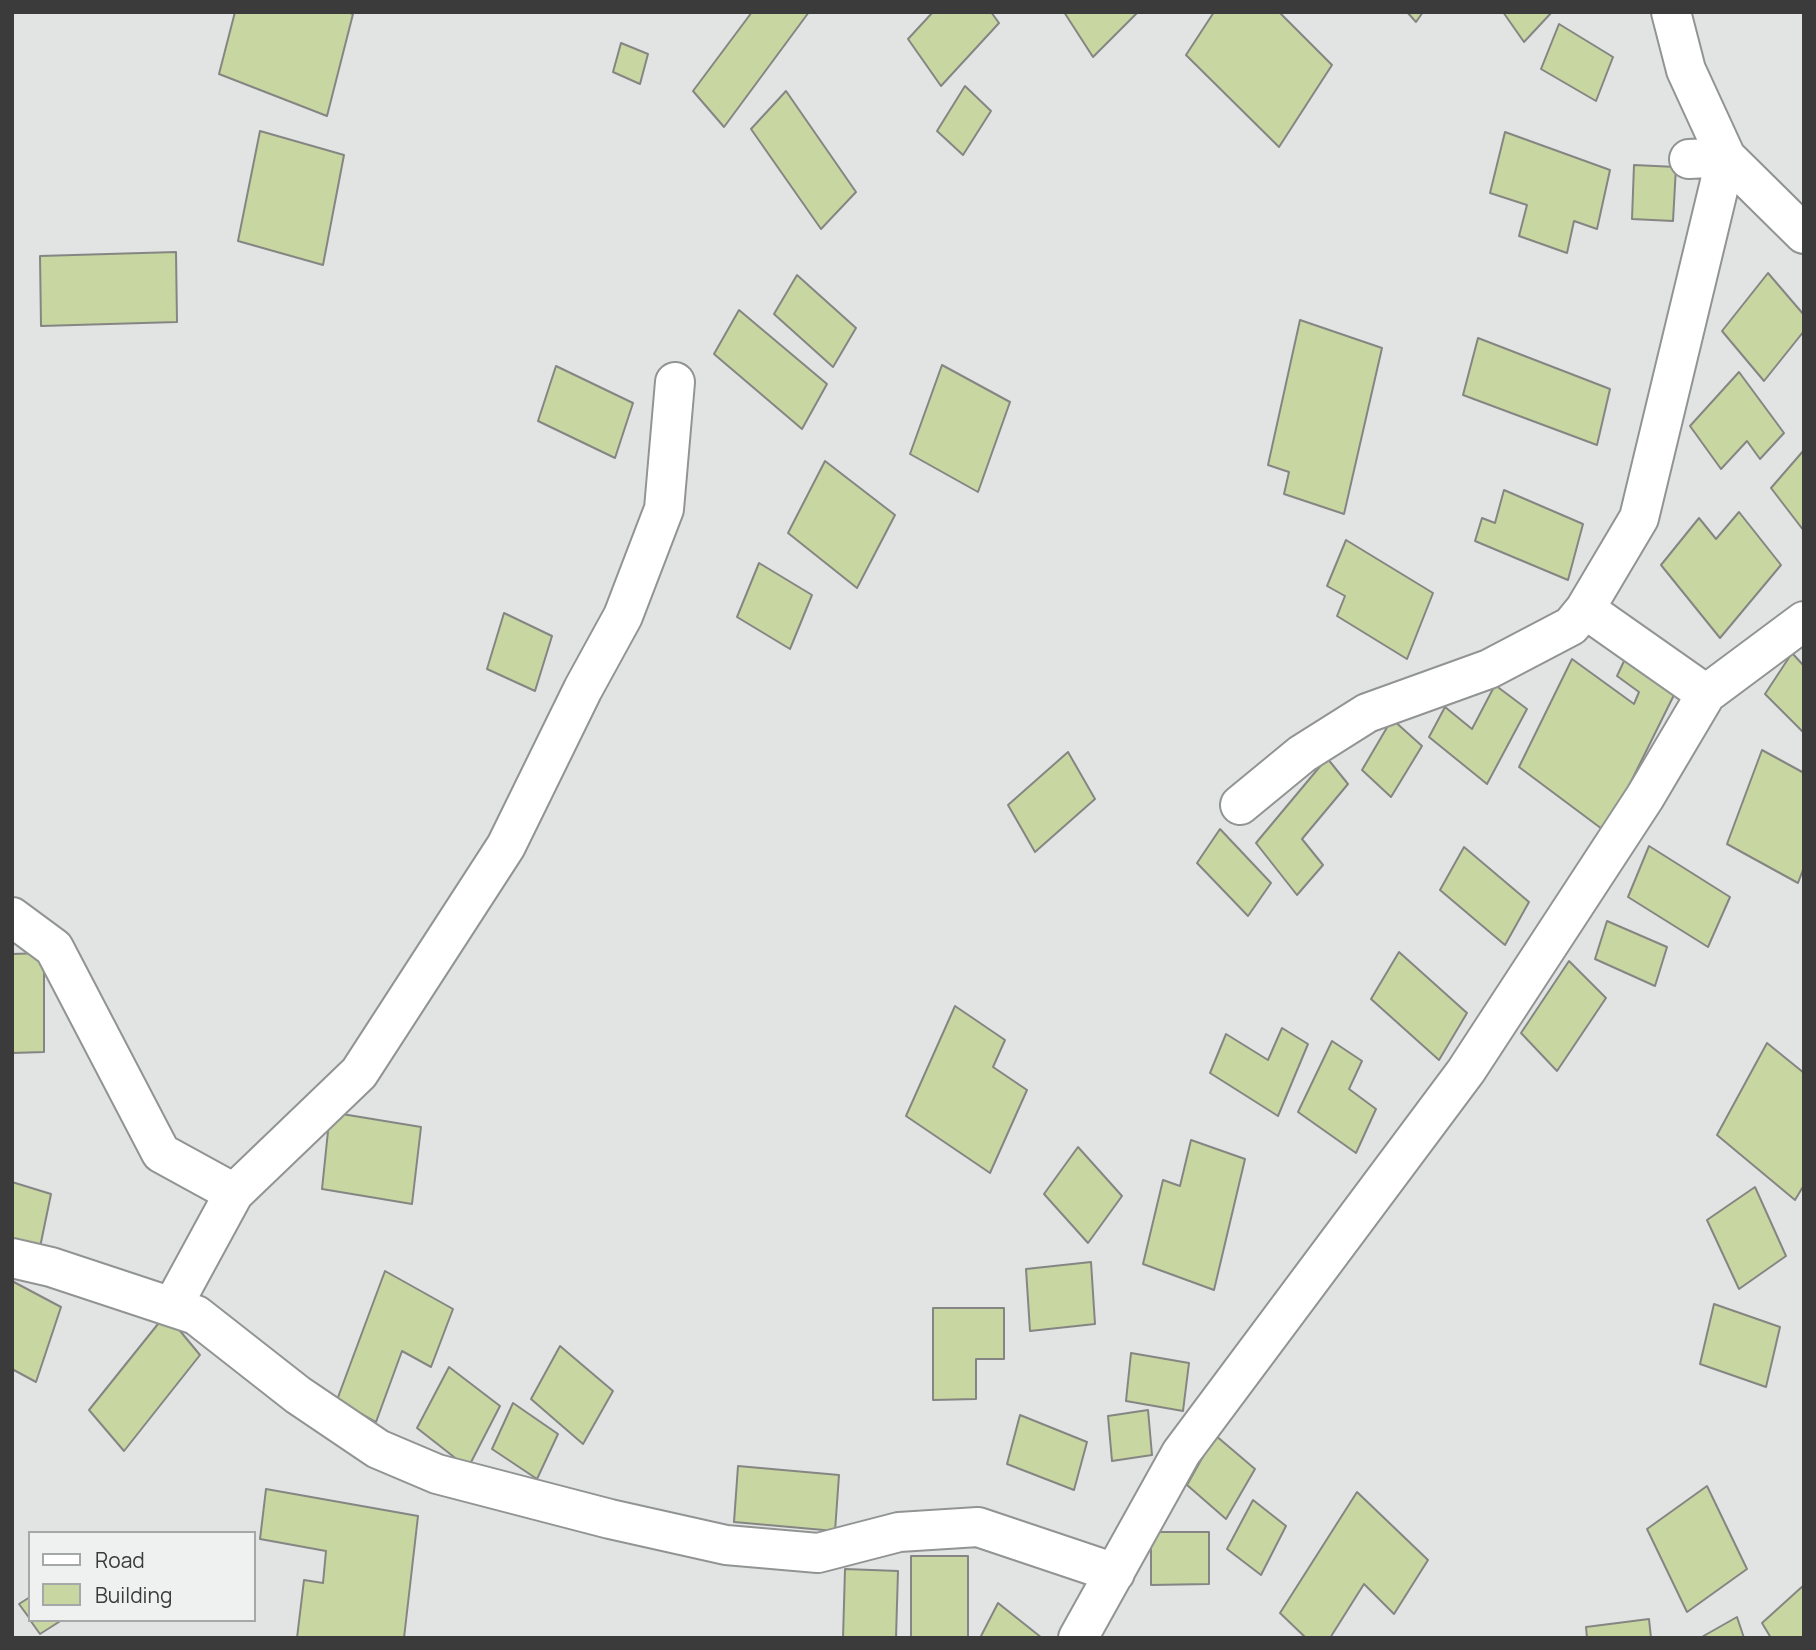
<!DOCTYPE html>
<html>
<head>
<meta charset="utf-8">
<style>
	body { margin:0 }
	#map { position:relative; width:1816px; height:1650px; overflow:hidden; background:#e1e4e2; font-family:Manrope,sans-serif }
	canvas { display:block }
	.frame { position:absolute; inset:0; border:14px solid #3a3b3a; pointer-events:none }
	.legend { position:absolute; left:28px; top:1531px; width:228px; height:91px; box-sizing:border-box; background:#eef1ef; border:2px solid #a6a8a7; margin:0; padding:9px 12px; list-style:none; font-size:21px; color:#3a3b3a }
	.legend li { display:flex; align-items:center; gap:14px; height:35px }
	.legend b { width:35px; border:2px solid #a6a8a7 }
</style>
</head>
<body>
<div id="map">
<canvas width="1816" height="1650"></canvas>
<div class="frame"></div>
<ul class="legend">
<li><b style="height:9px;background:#fff"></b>Road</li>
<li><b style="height:19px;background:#c8d6a1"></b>Building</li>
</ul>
</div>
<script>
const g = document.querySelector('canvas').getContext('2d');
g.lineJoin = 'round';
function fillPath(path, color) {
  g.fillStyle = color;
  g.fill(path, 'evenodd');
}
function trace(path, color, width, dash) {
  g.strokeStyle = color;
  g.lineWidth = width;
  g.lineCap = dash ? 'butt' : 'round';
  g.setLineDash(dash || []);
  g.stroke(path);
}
const building = new Path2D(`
	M235 12H347L353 14 327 116 219 74Z
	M752 12H809L724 127 693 91Z
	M933 12H991L999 23 941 86 908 39Z
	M1064 12H1138L1093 57Z
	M1214 12H1279L1332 65 1279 147 1186 55Z
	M1407 12H1423L1416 22Z
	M1503 12H1552L1524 42Z
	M1559 24 1613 57 1596 101 1541 69Z
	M621 43 648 54 640 84 613 72Z
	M965 86 991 111 963 155 937 131Z
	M786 91 856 192 821 229 751 129Z
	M260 131 344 155 323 265 238 241Z
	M1505 132 1610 170 1597 229 1574 221 1567 253 1519 236 1527 205 1490 193Z
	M1634 165 1676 167 1673 221 1632 219Z
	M176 252 177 322 41 326 40 256Z
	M1768 273 1804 315V331L1764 381 1722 331Z
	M797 275 856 328 833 367 774 314Z
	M739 310 827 384 802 429 714 354Z
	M1300 320 1382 348 1344 514 1284 494 1289 472 1268 465Z
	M1478 338 1610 389 1597 445 1463 395Z
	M942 365 1010 402 978 492 910 454Z
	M556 366 633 403 615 458 538 421Z
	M1739 372 1784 433 1760 459 1747 441 1721 469 1690 426Z
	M1804 450V531L1771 488Z
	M825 461 895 515 857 588 788 533Z
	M1504 490 1583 524 1568 580 1475 541 1482 518 1495 523Z
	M1739 512 1781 565 1720 638 1661 565 1699 518 1716 539Z
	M1346 540 1433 593 1407 659 1337 616 1345 596 1327 586Z
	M759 563 812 595 790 649 737 617Z
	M504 613 552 636 535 691 487 669Z
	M1792 653 1804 666V733L1765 694Z
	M1572 659 1634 704 1639 692 1617 676 1625 659 1674 695 1606 832 1519 767Z
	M1495 685 1527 709 1487 784 1429 737 1445 707 1472 729Z
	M1392 719 1422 746 1391 797 1362 770Z
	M1762 750 1804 773V867L1798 883 1727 844Z
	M1068 752 1095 799 1035 852 1008 805Z
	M1327 758 1348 784 1302 839 1323 865 1297 895 1256 843Z
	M1220 829 1271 883 1248 916 1197 863Z
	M1649 846 1730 897 1708 947 1628 897Z
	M1464 847 1529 902 1505 945 1440 890Z
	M1607 921 1667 947 1655 986 1595 959Z
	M1399 952 1467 1013 1439 1060 1371 999Z
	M44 953V1052L12 1053V954Z
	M1569 961 1606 998 1557 1071 1521 1033Z
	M955 1006 1005 1040 993 1067 1027 1090 990 1173 906 1116Z
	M1282 1028 1308 1044 1278 1116 1210 1073 1226 1034 1268 1060Z
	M1332 1041 1362 1061 1349 1089 1376 1109 1356 1153 1298 1112Z
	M1767 1043 1804 1073V1185L1795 1200 1717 1135Z
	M330 1112 421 1127 412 1204 322 1189Z
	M1191 1140 1245 1159 1214 1290 1143 1264 1163 1180 1180 1186Z
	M1078 1147 1122 1196 1088 1243 1044 1194Z
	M12 1182 51 1194 39 1252 12 1243Z
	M1755 1187 1786 1256 1739 1289 1707 1220Z
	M1091 1262 1095 1324 1030 1331 1026 1269Z
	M385 1271 453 1309 431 1367 402 1351 376 1422 337 1400Z
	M12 1281 61 1307 36 1382 12 1369Z
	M1714 1304 1780 1327 1766 1387 1700 1364Z
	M933 1308H1004V1359H976V1399L933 1400Z
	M166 1314 200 1355 124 1451 89 1410Z
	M560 1346 613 1391 583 1444 531 1399Z
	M1131 1353 1189 1363 1183 1411 1126 1401Z
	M449 1367 500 1406 468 1468 417 1428Z
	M513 1403 558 1434 537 1479 492 1449Z
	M1148 1410 1152 1455 1112 1461 1108 1416Z
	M1020 1415 1087 1442 1074 1490 1007 1464Z
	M1215 1435 1255 1469 1226 1519 1187 1485Z
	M738 1466 839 1475 835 1531 734 1522Z
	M1707 1486 1747 1569 1687 1612 1647 1529Z
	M266 1489 418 1516 404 1638H297L304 1580 323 1583 326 1551 260 1539Z
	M1357 1492 1428 1560 1394 1614 1364 1584 1330 1638H1306L1280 1613Z
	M1253 1500 1286 1526 1261 1575 1227 1549Z
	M1151 1532H1209V1584L1151 1585Z
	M911 1556H968V1638H911Z
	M845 1569 898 1571 896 1638H843Z
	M1804 1585V1638H1771L1762 1623Z
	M30 1597V1619L19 1604Z
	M998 1603 1042 1638H980Z
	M1737 1617 1744 1638H1700Z
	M1649 1619 1651 1638H1587L1586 1627Z
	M30 1620H62L40 1634Z`);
fillPath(building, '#c8d6a1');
trace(building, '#858683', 2);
const minor = new Path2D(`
	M1671 12 1686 70 1726 157 1804 234
	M1585 609 1706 694
	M1240 805 1302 754 1367 713 1489 669 1571 626 1585 609 1639 518 1726 157 1689 159
	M12 917 54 948 161 1153 234 1193
	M12 1258 51 1267 196 1315 298 1395 378 1449 437 1474 610 1519 726 1545 818 1553 899 1532 978 1527 1115 1573
	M172 1307 234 1193 359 1073 506 846 583 689 623 616 664 509 675 382
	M1078 1638 1181 1453 1466 1071 1645 797 1706 694 1804 621`);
trace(minor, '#919492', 42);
trace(minor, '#fff', 38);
</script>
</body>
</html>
